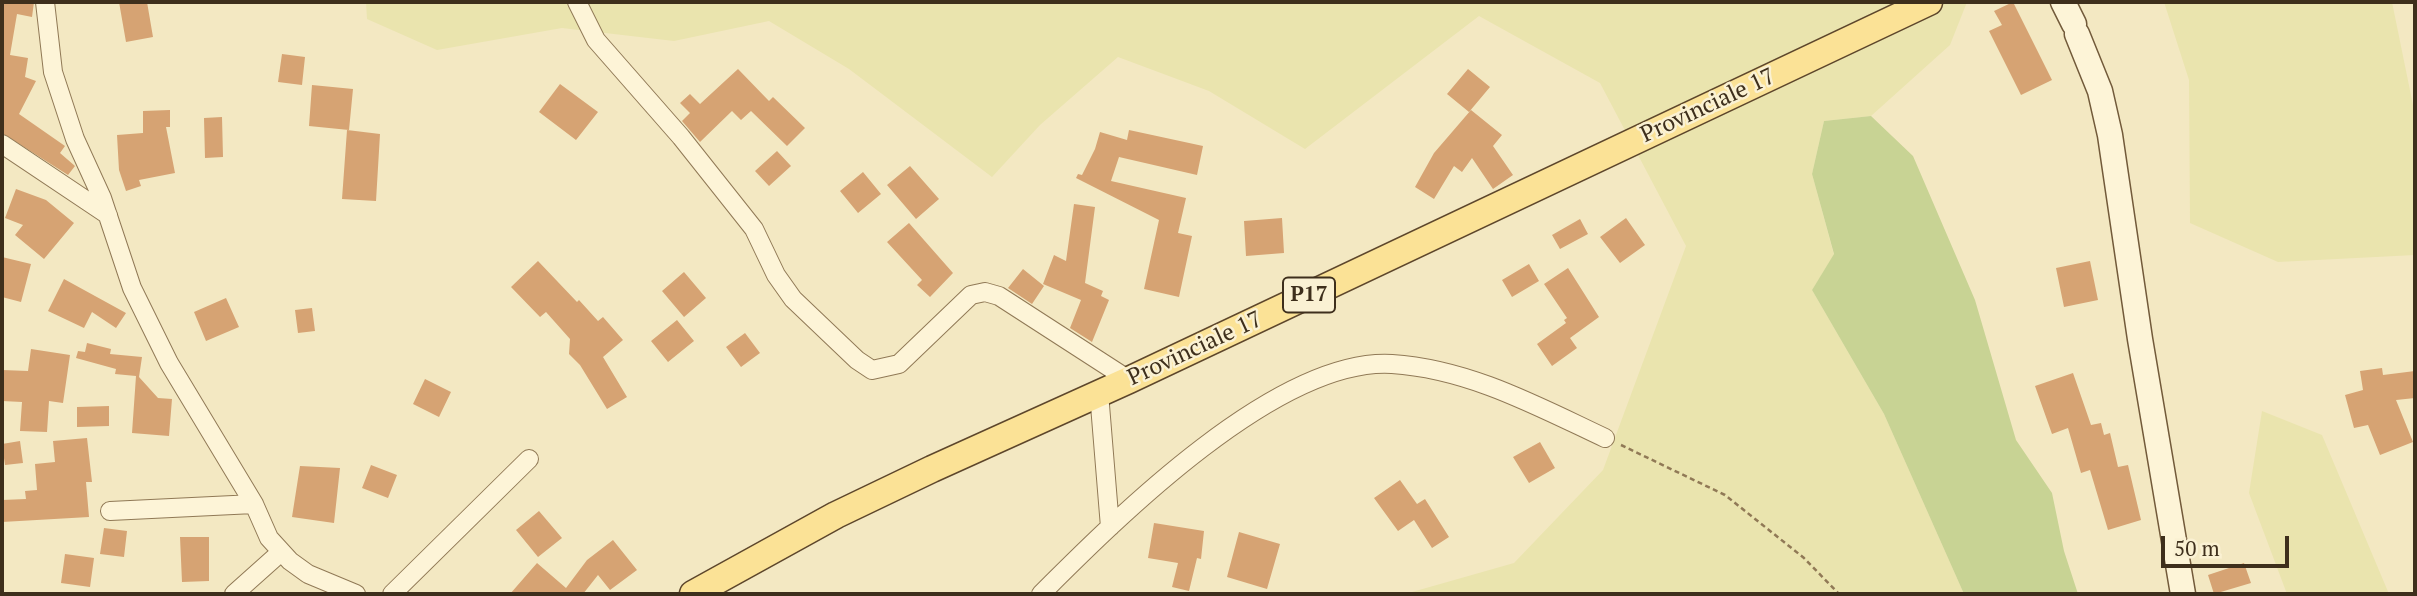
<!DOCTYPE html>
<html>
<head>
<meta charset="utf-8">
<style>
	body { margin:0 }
	#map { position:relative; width:2417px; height:596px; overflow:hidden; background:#f3e8c2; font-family:"PT Serif",serif }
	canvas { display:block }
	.frame { position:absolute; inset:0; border:4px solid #3e2f1c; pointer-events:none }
	.scale { position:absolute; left:2161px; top:536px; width:128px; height:32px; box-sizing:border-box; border:4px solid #3e2f1c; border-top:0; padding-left:9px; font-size:21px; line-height:24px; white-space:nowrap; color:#3e2f1c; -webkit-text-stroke:5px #faf1d3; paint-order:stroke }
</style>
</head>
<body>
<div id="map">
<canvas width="2417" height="596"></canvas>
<div class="frame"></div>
<div class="scale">50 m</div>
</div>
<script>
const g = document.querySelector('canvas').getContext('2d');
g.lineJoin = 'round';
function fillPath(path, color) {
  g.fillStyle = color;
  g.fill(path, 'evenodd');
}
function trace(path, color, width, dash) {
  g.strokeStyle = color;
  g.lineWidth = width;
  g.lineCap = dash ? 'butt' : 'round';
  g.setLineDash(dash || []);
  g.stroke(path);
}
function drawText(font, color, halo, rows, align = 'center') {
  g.font = font + ' "PT Serif",serif';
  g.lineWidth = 5;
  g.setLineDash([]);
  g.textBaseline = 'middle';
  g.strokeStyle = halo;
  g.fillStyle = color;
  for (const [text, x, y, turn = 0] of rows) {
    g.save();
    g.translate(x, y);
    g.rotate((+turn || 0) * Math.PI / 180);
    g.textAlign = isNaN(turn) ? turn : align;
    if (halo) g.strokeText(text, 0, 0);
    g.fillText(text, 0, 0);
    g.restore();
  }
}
fillPath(new Path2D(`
	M366 2H1967L1950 45 1871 116 1824 121 1812 174 1834 255 1812 290 1884 414 1964 594H1405L1514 563 1603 470 1686 246 1600 83 1479 16 1305 149 1209 91 1118 57 1040 125 992 177 849 69 769 21 674 41 562 28 437 50 367 19Z
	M2164 2H2392L2415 115V255L2278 262 2190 223 2189 80Z
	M2262 411 2322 435 2389 594H2287L2249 493Z`), '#eae4ae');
fillPath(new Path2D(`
	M1871 116 1913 156 1975 300 2016 440 2052 493 2064 551 2078 594H1964L1884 414 1812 290 1834 254 1812 174 1824 121Z`), '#c8d394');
fillPath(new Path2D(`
	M2 2H34L32 17 17 14 10 55 28 58 25 77 36 81 19 114 65 146 60 153 75 166 68 175 2 133Z
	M119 2H147L153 37 126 42Z
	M2013 2 2052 80 2021 95 1989 31 2002 25 1994 11Z
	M282 54 305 57 302 85 278 82Z
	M738 69 769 101 773 97 805 128 787 146 751 111 741 120 732 111 700 142 682 121 690 113 680 103 690 94 700 104Z
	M1468 69 1490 87 1469 112 1447 94Z
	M560 84 598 112 576 140 539 112Z
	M312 85 353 89 349 130 309 126Z
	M170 110V127H166L175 173 139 180 141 186 126 191 119 170 117 135 143 133V111Z
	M1471 110 1502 135 1493 146 1513 175 1493 189 1472 158 1462 172 1454 166 1434 199 1415 187 1434 153Z
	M222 117 223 157 205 158 204 118Z
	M347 130 380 134 376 201 342 199Z
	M1129 130 1203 146 1197 175 1119 157 1111 181 1186 198 1178 233 1192 236 1179 297 1144 289 1159 220 1076 178 1078 174 1082 175 1095 149 1100 132 1127 140Z
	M777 151 791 166 769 186 755 171Z
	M910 166 939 199 916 219 887 185Z
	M863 172 881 194 858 213 840 191Z
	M16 189 46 200 74 223 44 259 15 235 23 225 5 218Z
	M1074 204 1095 207 1085 283 1103 291 1101 296 1109 300 1092 342 1070 328 1081 300 1043 284 1054 255 1066 261Z
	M1282 218 1284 253 1246 256 1244 221Z
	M1626 218 1645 245 1620 263 1600 237Z
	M1580 219 1588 234 1560 249 1552 235Z
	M909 223 953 273 930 297 917 285 922 280 887 242Z
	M2 257 31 264 21 302 2 297Z
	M538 261 577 302 579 300 598 321 603 317 623 340 603 357 627 397 607 409 580 365 569 354 570 339 546 312 540 317 511 287Z
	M2090 261 2098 300 2064 307 2056 268Z
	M1529 264 1539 281 1512 297 1502 280Z
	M1568 268 1599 317 1570 338 1577 348 1552 366 1537 344 1566 323 1564 320 1567 318 1544 284Z
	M1023 269 1044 286 1032 304 1008 288Z
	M684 272 706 298 684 317 662 291Z
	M64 279 126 313 116 328 92 312 84 328 48 311Z
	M226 298 239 327 206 341 194 312Z
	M312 308 315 331 298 333 295 310Z
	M677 320 694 341 668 362 651 341Z
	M745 333 760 353 741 367 726 347Z
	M87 343 111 349 110 354 142 357 139 377 158 398 172 399 169 436 132 433 136 376 115 374 116 369 76 358 78 351 85 352Z
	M31 349 70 355 63 403 49 401 47 432 20 431 22 402 2 401V370L28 371Z
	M2382 368 2383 375 2415 371V398L2396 400 2413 442 2380 455 2368 425 2354 428 2345 395 2363 390 2360 371Z
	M2073 373 2091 425 2101 423 2104 435 2110 433 2118 467 2128 465 2141 520 2108 530 2090 470 2081 473 2068 428 2052 434 2035 386Z
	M425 379 451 392 439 417 413 404Z
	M109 406V426L77 427V407Z
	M87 438 92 482H86L89 517 2 522V500L26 499 25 491 37 490 35 464 55 462 53 441Z
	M20 441 23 463 5 465 2 444Z
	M1540 442 1555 468 1529 483 1513 457Z
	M371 465 397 475 388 498 362 488Z
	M300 466 340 468 334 523 292 517Z
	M1400 480 1417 504 1425 499 1449 537 1432 548 1414 520 1398 531 1374 498Z
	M539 511 562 538 538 557 516 530Z
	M1154 523 1204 531 1201 559 1197 558 1189 591 1172 587 1178 563 1148 558Z
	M104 528 127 531 124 557 100 554Z
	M1239 532 1280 544 1267 589 1227 577Z
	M180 537H209V581L182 582Z
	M613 540 637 570 610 590 598 575 583 594H510L537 563 566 588 587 560Z
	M65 554 94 558 90 587 61 583Z
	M2244 563 2251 583 2214 594 2208 575Z`), '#d6a373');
const street = new Path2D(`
	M45 2 53 72 75 139 102 198 132 288 169 363 254 504 269 538 290 561 308 574 356 594
	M577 2 596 40 681 137 754 229 776 275 793 299 857 360 872 370 899 364 971 295 985 292 999 296 1129 380
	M2 144 108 215
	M1099 393 1110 527
	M110 511 254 504
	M234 594 281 552
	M392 594 529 459
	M1041 594C1117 518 1278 357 1392 364 1469 369 1537 406 1605 438`);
const secondary = new Path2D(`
	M2063 2 2074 24
	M2077 34 2100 91 2110 135 2140 339 2183 594`);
const primary = new Path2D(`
	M693 594 836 515 932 469 1129 380 1929 2`);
trace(street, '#907956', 20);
trace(secondary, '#725a3a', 27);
trace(primary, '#5d462b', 29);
trace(new Path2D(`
	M1621 445 1725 495 1804 558 1839 594`), '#907956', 2.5, [5, 3.5]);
trace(street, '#fdf4d7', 18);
trace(secondary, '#fdf4d7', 24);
trace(primary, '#fbe296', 26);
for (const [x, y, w] of [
	[1309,295,52]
]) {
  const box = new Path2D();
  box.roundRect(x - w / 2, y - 17.5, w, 35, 5);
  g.fillStyle = '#faf1d3';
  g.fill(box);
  trace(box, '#3e2f1c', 2);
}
drawText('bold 21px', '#3e2f1c', null, [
	["P17",1309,295]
]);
drawText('23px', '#3e2f1c', '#faf1d3', [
	["Provinciale 17",1708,106,-25],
	["Provinciale 17",1195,349,-25]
]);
</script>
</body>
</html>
